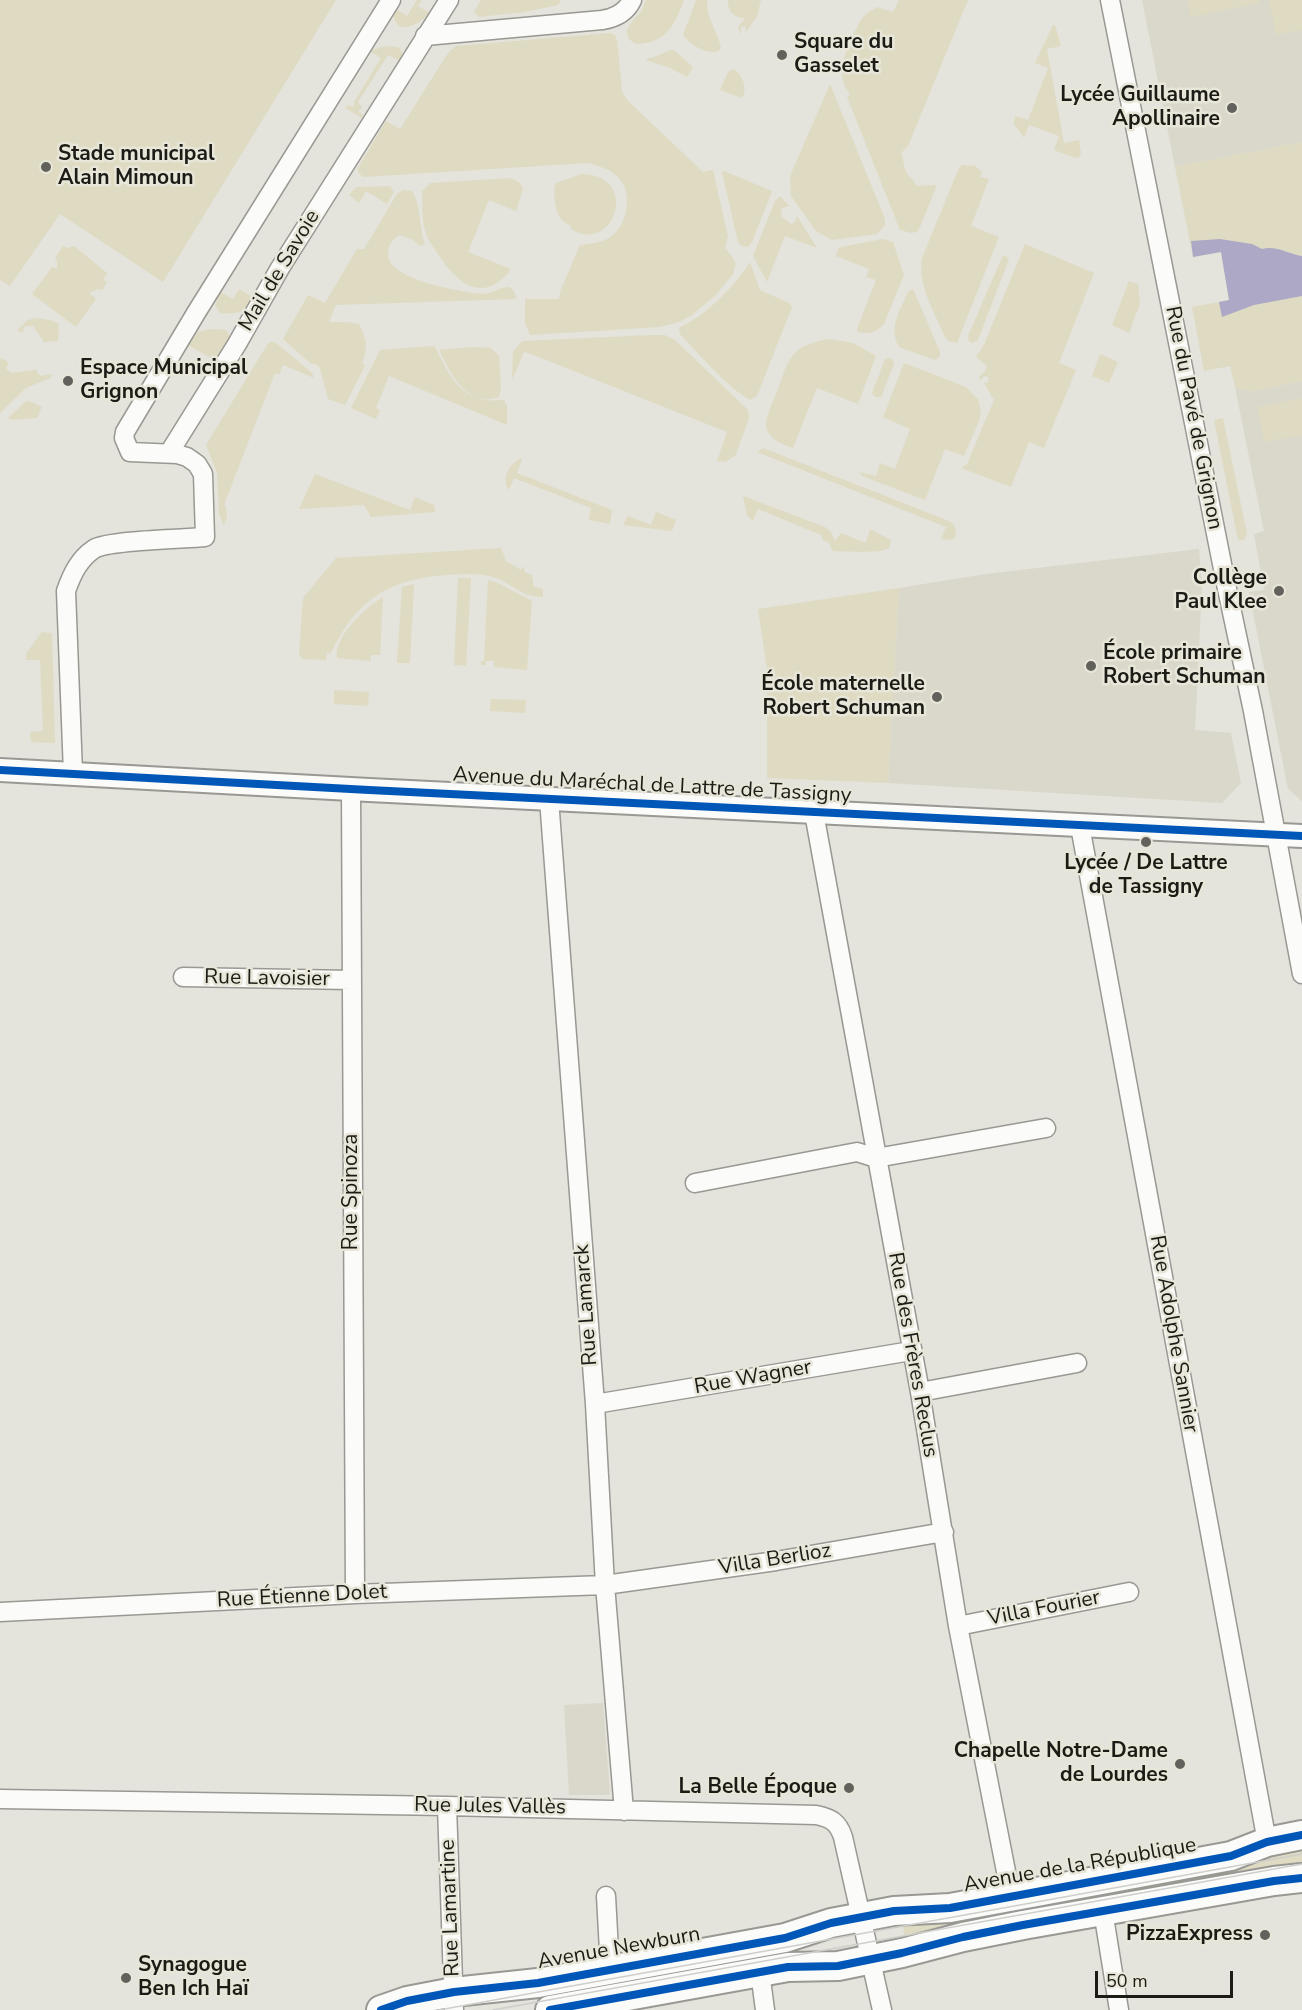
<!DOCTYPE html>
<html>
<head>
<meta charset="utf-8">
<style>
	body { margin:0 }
	#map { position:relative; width:1302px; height:2010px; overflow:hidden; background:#e4e3dc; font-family:"Nunito Sans",sans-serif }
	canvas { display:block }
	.scale { position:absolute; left:1095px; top:1971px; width:138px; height:27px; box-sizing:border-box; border:3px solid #1c1b16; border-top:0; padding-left:8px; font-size:18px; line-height:21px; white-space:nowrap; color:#1c1b16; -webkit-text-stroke:4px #e7e6d8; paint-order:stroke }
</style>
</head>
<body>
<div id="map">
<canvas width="1302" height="2010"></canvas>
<div class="scale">50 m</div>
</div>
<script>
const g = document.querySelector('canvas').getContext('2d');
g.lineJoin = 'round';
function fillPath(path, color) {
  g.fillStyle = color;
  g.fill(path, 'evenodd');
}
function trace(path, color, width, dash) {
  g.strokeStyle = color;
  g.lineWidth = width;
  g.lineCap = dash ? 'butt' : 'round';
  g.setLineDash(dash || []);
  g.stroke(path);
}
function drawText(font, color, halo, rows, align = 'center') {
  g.font = font + ' "Nunito Sans",sans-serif';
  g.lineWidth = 5;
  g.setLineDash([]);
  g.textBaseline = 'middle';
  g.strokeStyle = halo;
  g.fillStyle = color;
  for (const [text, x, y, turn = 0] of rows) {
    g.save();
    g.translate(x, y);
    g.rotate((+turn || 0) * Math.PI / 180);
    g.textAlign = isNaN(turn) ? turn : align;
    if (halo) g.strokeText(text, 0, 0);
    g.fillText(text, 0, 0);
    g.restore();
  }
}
fillPath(new Path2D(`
	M1142 0H1302V142L1175 167Z
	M1302 381V801L1288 789 1249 592 1264 590 1254 534 1264 531 1235 387 1250 391Z
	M1199 549 1202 586 1195 730 1231 733 1241 783 1222 803 888 783 899 588 986 574Z
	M603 1703 610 1795H569L564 1705Z`), '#dad8ca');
fillPath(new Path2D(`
	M0 0H336L163 282 60 214 10 286 0 280Z
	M417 0H422L418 6 430 13C419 24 397 38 393 14L395 8 407 16Z
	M481 0H561L558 5 525 12 479 17 474 12Z
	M646 0H684C675 25 666 43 636 44 616 33 635 20 642 10 642 9 646 1 646 0Z
	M696 0H707L708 13 721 46 719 51C705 55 691 45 683 35Z
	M728 0H761L757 16 746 32 745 26 741 27V35L738 27 745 18C734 18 727 11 728 0Z
	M899 0H968L908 146 901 153C904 159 903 167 907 173 911 179 914 179 916 186L937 185 920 227 917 232 911 233 900 230 847 97 850 94C844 87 841 77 842 67 844 55 856 24 865 15 868 12 873 10 877 7L893 12Z
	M1188 0H1259L1260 3 1191 17Z
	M1269 0H1302V30L1276 35Z
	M1053 25H1055L1061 46 1047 49 1064 143 1079 140 1081 153 1079 157 1075 158 1054 150 1059 136 1029 125 1024 138 1014 124 1015 116 1028 120 1048 68 1035 63Z
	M610 33 615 35 617 40 622 91 627 100 703 172 713 170 728 237 725 247 736 263 733 274 716 295 692 315 679 322 660 327 530 335 525 323V299H559L560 292 580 245C589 244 599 243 607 239 628 228 634 194 618 177 609 169 600 166 588 163L363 177 358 172V168L386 121 400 129 448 53 456 46Z
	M386 46 398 47C403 51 403 56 400 61L388 55 358 102 362 108 358 111 363 115 362 118 345 108 348 105 354 107V102L381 58 369 51Z
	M671 50 675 51 693 67 687 77 670 68 646 60 648 58H652Z
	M734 69C743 75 748 90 742 98L720 90 728 72Z
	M830 84 885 219V225L877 234 832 240 816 231 791 196 790 176Z
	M1302 142V381L1250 391 1235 387 1230 366 1204 371 1192 307 1229 300 1221 252 1193 257 1175 167Z
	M962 165 975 166 982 172 980 177 989 179 971 226 999 237 957 343 948 341 945 337C935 313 917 285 922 258L958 170Z
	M724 171 772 191 752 242 748 247 741 246 738 242 722 172Z
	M581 174C642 175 614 256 571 229V226C568 224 565 223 563 221 555 214 552 192 556 183Z
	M511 178 520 183 523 189 516 211 489 200 468 252 511 269C484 305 457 284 438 254 434 247 428 241 426 233 421 221 423 204 422 191L430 183Z
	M390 186 394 192 387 204 366 191 359 203 349 195 356 187Z
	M403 190 412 191C421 204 419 228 425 244L420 246 413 240 400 235C392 240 388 244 388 254 387 280 462 292 482 294 492 294 499 287 509 287L514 291 516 299 336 305 329 322H345L359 324C366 339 369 348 362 363L365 366 345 405 328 399 320 368 316 364H311L283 339 308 295 325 303 357 249H364L397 194Z
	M780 196 789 206 782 208 781 216 791 224 795 222 797 216 817 248 785 236 767 282 753 256 775 201Z
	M883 239 893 242 904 275 884 324C877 332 869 335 858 332L857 329 876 280 866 277 869 269 836 256 838 249 841 247Z
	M1025 244 1094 273 1059 363 1076 370 1044 448 1029 442 1011 487 961 468 967 464 994 400 984 383 988 382 989 377 984 376 981 380 979 377 985 371 987 366 976 357 984 345Z
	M63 246 68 248 74 246 107 273 103 280 107 282 102 290 98 289 89 293 96 299 76 327 32 294 52 267 57 269V261L55 258Z
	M1003 255 1009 258 1008 262 978 340 973 343 969 342 968 336Z
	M750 262 760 290 789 303 792 307 757 396 750 400C727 387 699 354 680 334L679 328C709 313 732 289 750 262Z
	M1129 281 1138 284 1140 304 1129 333 1112 325Z
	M239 289 254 298C245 312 237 315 220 313L215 305 220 292 233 299Z
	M913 289 940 352V356L935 360 899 347C888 328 900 310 908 292Z
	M36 318 50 320 59 324 58 341 44 342 33 326H25L22 333 17 330 28 320Z
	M211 329 226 330 230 336 227 343 216 361 188 345 198 332Z
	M652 335H665L675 340 748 410 749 419 735 456 725 462 717 461 727 432 531 354 524 352 512 380 513 352 522 341Z
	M828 339 853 343 876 356 858 404 817 388 793 448C754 435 766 419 778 389 782 378 786 363 794 354 803 344 816 342 828 339Z
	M275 342 312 373 314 378 283 365 279 375 275 373 224 505 226 506 227 516 224 525 219 514 217 473 206 445 267 345 270 342Z
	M433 346 435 347C452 380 462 404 504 400L507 406V425L389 376 376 408 380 410 376 419 351 408 380 350Z
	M473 347 491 348 499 356 501 388 499 397C495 398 489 400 484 399 461 397 448 368 439 350Z
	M1100 354 1118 362 1109 383 1092 376Z
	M0 358 9 362 6 368 11 373 36 370 40 376 52 374 50 378 26 388 0 413Z
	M888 358 893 359 894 364 881 397H875L872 393 885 359Z
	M904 363 966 387 978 399 981 413 979 421 964 456 945 449 925 500 862 476 860 472 876 476 880 463 895 469 910 429 883 417Z
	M1302 398V435L1264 442 1257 407Z
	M29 401 42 407 37 418 13 420 8 418 25 402Z
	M1223 418 1247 534 1244 540H1238L1214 420Z
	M763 448 949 521C956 525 957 530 955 538L951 540 941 539 946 527 757 452Z
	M519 459H522L517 473 612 510 610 524 589 520 591 508 514 478 509 490C501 479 508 466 519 459Z
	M315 474 410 510 415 497 434 505 435 512 371 517 364 505 299 509Z
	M743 496 825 527 830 531 835 541 841 533 866 543 870 529 891 540C890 543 891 547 887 549 879 553 843 552 833 551L829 543 823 540 821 535 758 509 753 521 747 515Z
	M656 512 676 520 672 531 623 525 628 516 651 525Z
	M501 548 506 561 521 570 523 566 525 572 532 575 534 587 543 589V597C520 597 513 583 493 577 478 573 462 574 446 575 389 579 356 600 331 653H327L326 660 302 659 299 654 303 598 336 558Z
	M458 578H471L466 666 454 665Z
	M488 580 498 583 532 601 527 670 494 667V661H486L485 665H481V661H484Z
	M414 584 410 663H397L402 587Z
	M899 588 888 783 767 778V669L758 609Z
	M383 597 380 655H371V661L337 658C334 636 365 608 383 597Z
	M42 632 52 633 55 743 31 742 30 732 43 731 40 660H26L27 652Z
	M334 690 369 692 368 706 334 704Z
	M491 699 526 700 525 713 490 711Z
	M1302 1850V1868L905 1939 902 1922Z`), '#dedbc2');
fillPath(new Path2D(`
	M1220 239 1252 244 1262 249C1276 245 1288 254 1302 256V296L1254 305 1222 317 1219 302 1229 300 1221 252 1193 257 1191 241Z`), '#ada8c5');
const minor = new Path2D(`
	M1110 0 1226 584 1253 711 1302 974
	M425 36 602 20C615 18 626 13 632 0
	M169 453 237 344 280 268 449 0
	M73 773 66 591C72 574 79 559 94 549 109 540 184 539 205 537L203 474 197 464 187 457 177 454 130 452 124 438 125 432 196 313 391 0
	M351 789 355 1594
	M549 799 595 1404 605 1585 624 1811
	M814 813 920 1392 958 1626 1011 1897
	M1080 826 1267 1842
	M183 977 351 980
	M695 1183 857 1152 876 1158 1046 1128
	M920 1392 1077 1363
	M595 1404 911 1351
	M0 1612 355 1594 605 1585 776 1561 944 1532
	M958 1626 1129 1592
	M0 1799 447 1806 816 1815C831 1818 838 1822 843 1837L882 2010
	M447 1806 454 2010
	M606 1896 610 1969
	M1103 1911 1119 2010
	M760 1972 765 2010`);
const tertiary = new Path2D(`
	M0 770 369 790 1302 836`);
const primary = new Path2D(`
	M381 2010 407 2001 454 1992 538 1983 785 1938 831 1923 894 1911 950 1908 1231 1856 1267 1842 1302 1835
	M550 2010 788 1967 838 1966 902 1953 963 1937 1023 1925 1274 1881 1302 1878`);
trace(minor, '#999892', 21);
trace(tertiary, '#999892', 26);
trace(primary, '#999892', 32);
trace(minor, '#fbfbfa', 18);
trace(tertiary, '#fbfbfa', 22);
trace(primary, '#fbfbfa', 28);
trace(new Path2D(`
	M439 2010 1302 1854
	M493 2010 1302 1864`), '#cececb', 1.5);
trace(new Path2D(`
	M0 770 369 790 1302 836
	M381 2010 407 2001 454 1992 538 1983 785 1938 831 1923 894 1911 950 1908 1231 1856 1267 1842 1302 1835
	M550 2010 788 1967 838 1966 902 1953 963 1937 1023 1925 1274 1881 1302 1878`), '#0057b8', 8);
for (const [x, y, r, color] of [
	[782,55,6,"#62615b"],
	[1232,108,6,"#62615b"],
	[46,167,6,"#62615b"],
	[68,381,6,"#62615b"],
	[1279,591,6,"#62615b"],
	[1091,666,6,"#62615b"],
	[937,697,6,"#62615b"],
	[1146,842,6,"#62615b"],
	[1180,1764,6,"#62615b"],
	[849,1788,6,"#62615b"],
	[1265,1935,6,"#62615b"],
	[126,1978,6,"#62615b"]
]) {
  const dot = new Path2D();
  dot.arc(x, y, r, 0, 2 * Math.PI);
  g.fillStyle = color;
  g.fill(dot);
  trace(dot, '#e7e6d8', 2);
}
drawText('bold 21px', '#1c1b16', '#e7e6d8', [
	["Square du",794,43,"left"],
	["Gasselet",794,67,"left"],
	["Lycée Guillaume",1220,96],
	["Apollinaire",1220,120],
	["Stade municipal",58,155,"left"],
	["Alain Mimoun",58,179,"left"],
	["Espace Municipal",80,369,"left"],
	["Grignon",80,393,"left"],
	["Collège",1267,579],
	["Paul Klee",1267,603],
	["École primaire",1103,654,"left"],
	["Robert Schuman",1103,678,"left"],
	["École maternelle",925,685],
	["Robert Schuman",925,709],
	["Lycée / De Lattre",1146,864,"center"],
	["de Tassigny",1146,888,"center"],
	["Chapelle Notre-Dame",1168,1752],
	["de Lourdes",1168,1776],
	["La Belle Époque",837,1788],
	["PizzaExpress",1253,1935],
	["Synagogue",138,1966,"left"],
	["Ben Ich Haï",138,1990,"left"]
], 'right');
drawText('21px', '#1c1b16', '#e7e6d8', [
	["Mail de Savoie",280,271,-59],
	["Rue du Pavé de Grignon",1193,418,79],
	["Avenue du Maréchal de Lattre de Tassigny",652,786,3],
	["Rue Lavoisier",267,979,1],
	["Rue Spinoza",352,1192,-90],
	["Rue Lamarck",587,1305,-94],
	["Rue Adolphe Sannier",1173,1334,80],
	["Rue des Frères Reclus",912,1355,80],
	["Rue Wagner",753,1378,-10],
	["Villa Berlioz",775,1560,-9],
	["Rue Étienne Dolet",302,1597,-3],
	["Villa Fourier",1044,1609,-11],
	["Rue Jules Vallès",490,1807,1],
	["Avenue de la République",1080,1866,-10],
	["Rue Lamartine",451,1908,-92],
	["Avenue Newburn",619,1949,-10]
]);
</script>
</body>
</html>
